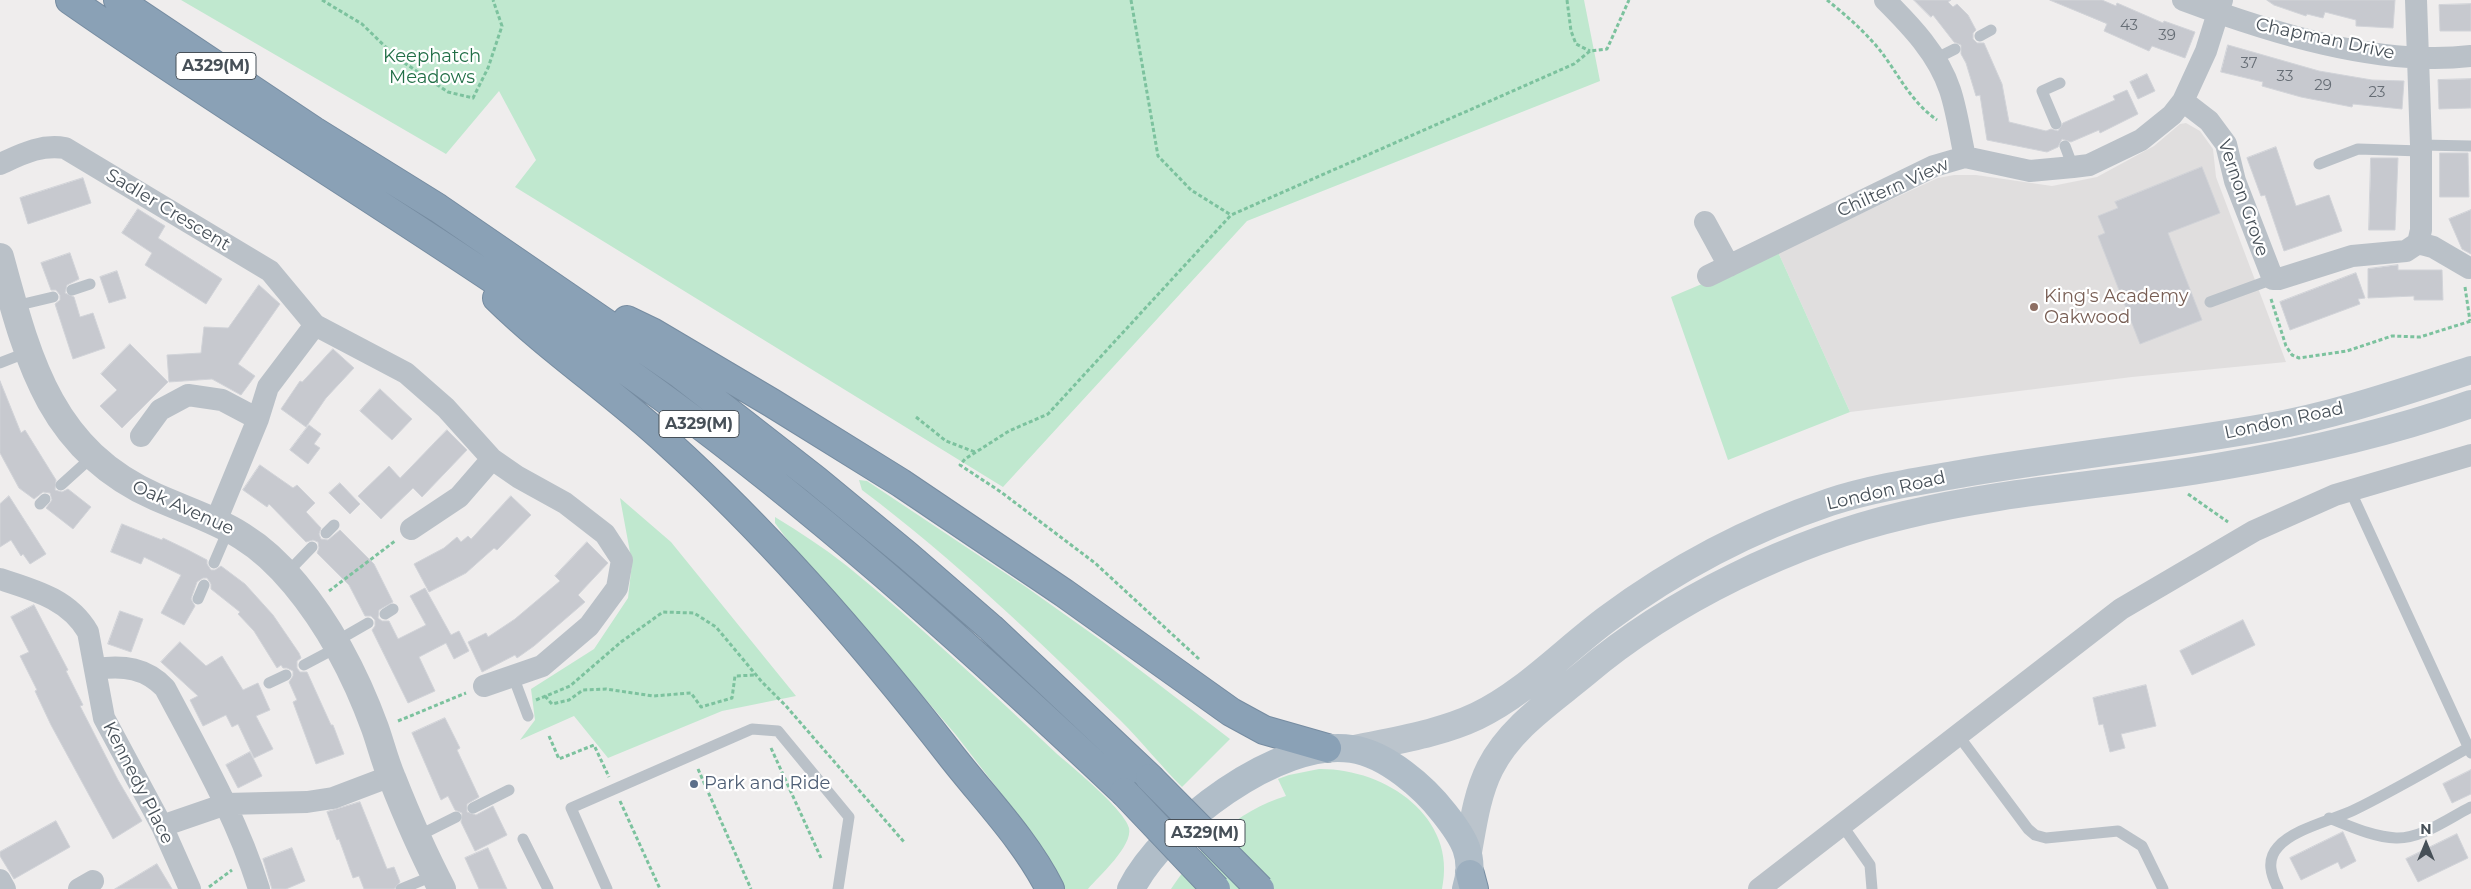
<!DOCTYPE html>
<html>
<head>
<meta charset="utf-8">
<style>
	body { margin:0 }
	#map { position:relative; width:2471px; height:889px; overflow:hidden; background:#efeded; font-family:Montserrat,sans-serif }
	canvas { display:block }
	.north { position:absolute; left:2401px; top:819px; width:50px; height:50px; -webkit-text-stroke:4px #fff; paint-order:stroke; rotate:0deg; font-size:14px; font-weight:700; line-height:20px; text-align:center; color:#475058 }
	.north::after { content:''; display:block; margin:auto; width:18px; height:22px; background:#475058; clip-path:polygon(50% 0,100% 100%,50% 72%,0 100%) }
</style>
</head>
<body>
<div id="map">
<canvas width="2471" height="889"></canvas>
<div class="north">N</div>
</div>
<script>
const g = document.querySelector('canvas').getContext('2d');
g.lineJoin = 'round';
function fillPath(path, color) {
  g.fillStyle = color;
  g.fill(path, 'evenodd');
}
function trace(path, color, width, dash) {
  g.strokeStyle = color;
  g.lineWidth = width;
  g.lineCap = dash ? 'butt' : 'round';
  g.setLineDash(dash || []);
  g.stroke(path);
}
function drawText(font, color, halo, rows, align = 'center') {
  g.font = font + ' Montserrat,sans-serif';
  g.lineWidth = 4.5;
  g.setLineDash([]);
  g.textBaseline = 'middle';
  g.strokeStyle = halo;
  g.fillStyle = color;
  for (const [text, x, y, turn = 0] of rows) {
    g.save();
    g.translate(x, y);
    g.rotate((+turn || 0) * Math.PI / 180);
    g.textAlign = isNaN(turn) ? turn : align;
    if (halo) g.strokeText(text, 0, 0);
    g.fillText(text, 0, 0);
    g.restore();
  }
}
fillPath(new Path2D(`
	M2186 123 2200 131 2213 149 2216 177 2286 362 2132 377 1850 412 1778 252 1938 178 1954 175H1976L2052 186 2097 177 2154 146 2180 124Z`), '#e0dede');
fillPath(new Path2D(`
	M181 0H1584L1600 81 1247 221 1003 487 515 187 536 160 499 91 446 154Z
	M1778 252 1850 412 1728 460 1671 297Z
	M859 480 867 481 1026 587 1102 641 1230 739 1182 787C1161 766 1142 742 1120 720 1038 640 954 559 862 490Z
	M620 498 671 542 796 696 722 711 608 758 574 716 520 740 535 720 531 689 594 649 628 598 632 563Z
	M775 517C800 532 824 548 847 566 919 625 988 689 1056 753 1072 767 1125 810 1129 828 1133 846 1099 876 1088 889H1065L1007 801 956 735 843 602 800 557 775 523Z
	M1319 769C1384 768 1458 816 1442 889H1171C1199 847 1237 811 1286 796L1278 779 1289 775Z`), '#c0e8cf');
const building = new Path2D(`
	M1914 0H1951L1948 2 1953 7 1957 4 1968 15 1976 30 1973 33V39L1977 43H1984L2002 84 2009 122 2046 131 2051 129 2058 131 2063 123 2115 100 2113 96 2127 90 2138 114 2100 133 2099 130 2071 142 2062 139 2058 147 2047 152 1987 140 1980 95 1976 96 1966 63 1961 54V45L1954 42 1933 15 1931 17Z
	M2050 0H2102L2116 6 2117 3 2163 23 2164 21 2195 32 2185 58 2152 46 2149 51 2104 31 2107 24Z
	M2267 0H2395L2393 28 2356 26V20L2325 12 2323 18 2307 14 2306 16 2274 5Z
	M2471 4V31H2440L2439 5Z
	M2228 45 2319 71 2372 80 2404 81 2402 109 2353 104 2352 107 2301 97 2262 86 2263 82 2221 72Z
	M2147 74 2155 91 2138 99 2130 82Z
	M2471 79V108L2439 109 2438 80Z
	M2276 147 2296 206 2329 195 2342 231 2284 251 2265 195 2261 196 2247 158Z
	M2440 153H2468L2469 197H2440Z
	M2371 158H2398L2395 230H2369Z
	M2202 167 2220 213 2168 233 2202 320 2140 344 2098 236 2105 233 2098 216 2118 208 2115 202Z
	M83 178 91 203 28 224 20 198Z
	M138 209 165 226 158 238 222 279 206 304 145 265 152 253 122 233Z
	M2471 210V254L2462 249 2449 219Z
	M70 253 79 279 67 285 65 293 74 297 80 317 93 313 105 348 73 359 55 304 60 300V295L56 290H51L41 263Z
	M2398 265V270H2442L2443 300H2414V296L2368 298V269Z
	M117 271 126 298 109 303 100 277Z
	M2356 273 2365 298 2358 299 2360 304 2290 330 2280 302Z
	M259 285 280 304 238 364 255 376 241 395 212 379 169 382 167 355 201 353 204 327 228 328Z
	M130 344 168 382 122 428 100 406 117 390 101 374Z
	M333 349 354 368 326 398 306 427 281 409 300 381 302 382Z
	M0 381 21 433 25 430 56 480 55 490 62 492 68 489 91 507 73 529 46 508 52 500 50 493 43 492 34 499 19 488 0 453Z
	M380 389 412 419 392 440 360 411Z
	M309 425 321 434 314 444 320 448 308 464 290 450Z
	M447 430 467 450 422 497 413 488 381 519 358 496 389 466 400 478Z
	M260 465 293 488 297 485 315 503 306 512 321 528 319 534 321 539 328 540 340 530 374 564 393 602 379 610 378 618 382 621H389L398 639 426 625 410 596 425 588 451 635 459 631 469 651 454 659 446 643 419 657 435 691 408 703 372 630 375 626V620L371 616H365L349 585 317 553 319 548 318 542 313 540 306 542 269 504 267 507 243 490Z
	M340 483 360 504 350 514 329 493Z
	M9 496 46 554 30 564 23 554 21 556 11 540 0 547V504Z
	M511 496 531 515 497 550 494 548 466 573 429 592 414 564 444 548 457 537 461 542 468 536 471 539Z
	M122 524 162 540 163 538 188 550 207 560V564L211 570H215L221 566 245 584 273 615 299 653 301 658 297 661V668L300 672H307L331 725H333L344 754 316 764 293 702 297 700 289 682 293 676V671L287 668H283L281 665 277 668 254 631 238 614 240 612 211 589V584L207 578H203L197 582 191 599 195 606 184 625 161 613 181 575 144 557 141 564 111 552Z
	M587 542 608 563 578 595 585 602 534 646 517 658 515 655 482 672 468 642 486 633 488 637 515 619 560 581 555 576Z
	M34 605 68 670 66 671 83 705 80 706 118 780 142 821 113 839 51 725 35 691 37 690 20 656 29 652 11 617Z
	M120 611 143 619 131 652 108 644Z
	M2243 620 2255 645 2192 675 2180 651Z
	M180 642 206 666 222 656 243 690 258 683 270 710 256 716 273 749 254 758 238 724 232 727 226 715 203 726 190 700 198 696 161 662Z
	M2146 685 2156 726 2121 734 2125 748 2110 752 2103 724 2099 725 2093 698Z
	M445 718 460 748 457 750 479 797 467 804V812L476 815 493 806 507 835 475 851 461 822 462 813 455 810 448 796 441 800 412 733Z
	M250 752 262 776 238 788 226 765Z
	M2471 770V794L2452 803 2443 784Z
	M360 802 387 869 394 867 400 882 394 889H364L359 876 353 878 339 839 337 840 327 812Z
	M56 821 70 847 14 879 0 856V852Z
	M2343 832 2356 861 2341 869 2338 862 2301 880 2290 858Z
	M2457 834 2468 858 2418 882 2406 859Z
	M292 848 305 881 286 889H272L263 859Z
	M488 848 507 889H479L465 858Z
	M157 864 172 889H115Z`);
fillPath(building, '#c7c9cf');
trace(building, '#d1d3d8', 1);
const trunk = new Path2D(`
	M1470 874 1474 889`);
const motorway = new Path2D(`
	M70 0C275 143 492 269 692 419 845 534 986 662 1124 792
	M118 0 314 131 438 208 680 374 816 480 908 556 991 628 1150 778
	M497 298C550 350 613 392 668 443 773 538 866 646 953 758 986 800 1026 841 1050 889
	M627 320 652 332 772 403 901 483 1064 593 1231 712 1264 730 1327 748`);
trace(trunk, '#768ca1', 30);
trace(motorway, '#768ca1', 30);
trace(new Path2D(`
	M322 0 362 24 397 58 448 92 473 98 488 68 502 26 493 0
	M1131 0 1158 156 1191 190 1231 215
	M1567 0 1571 31 1576 44 1590 51
	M1827 0C1847 16 1870 36 1885 57 1902 81 1913 103 1937 120
	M2465 287 2470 321
	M2271 299 2286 346 2292 355 2299 358 2347 351 2392 336 2420 337 2471 321
	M916 417 946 441 975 452
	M2188 494 2228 522
	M329 591 395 541
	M1199 659 1095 563 1001 492 960 465 965 459 1009 431 1048 414 1231 215 1574 64 1590 51 1607 49 1629 0
	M545 696 552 704 569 700 583 690 606 689 653 696 691 693 701 707 732 698 735 676 755 675
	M536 700 570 686 621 642 663 612 694 613 716 627 762 682 786 706 904 842
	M398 721 466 693
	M549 736 559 759 594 745 609 777
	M771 748 821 858
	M698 769 751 889
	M620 801 660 889
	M209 887 232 870`), '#7cc29e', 3, [4, 2.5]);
trace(new Path2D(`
	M1980 36 1991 30
	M1935 59 1955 49
	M2056 124 2042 91 2060 83
	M2421 145 2471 146
	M2065 146 2073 167
	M2319 164 2358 149 2421 151
	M72 290 90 284
	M2210 302 2273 279
	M15 306 53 297
	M0 363 28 352
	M61 485 92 457
	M2350 490 2471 753
	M40 504 45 499
	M326 533 334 525
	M214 563 229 528
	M286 574 312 547
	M198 599 204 585
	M385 614 393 609
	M335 642 368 623
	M304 665 338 647
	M513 676 528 716
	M269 683 286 675
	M1958 735 2028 829 2035 835 2046 838 2118 831 2142 846 2163 889
	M473 808 509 790
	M2329 818C2350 826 2373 837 2396 838 2421 839 2449 818 2471 807
	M1842 825 1870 865 1872 889
	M416 837 456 817
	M523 839 548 889
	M401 889 435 875
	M607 889 571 808 752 729 778 731 849 817 838 889
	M2278 889C2271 875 2266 860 2278 847 2293 829 2333 820 2354 810 2393 791 2430 769 2468 748`), '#bac1c8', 11);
trace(new Path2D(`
	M1885 0C1911 26 1938 54 1950 90 1957 111 1960 135 1965 157
	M2183 0C2269 32 2378 67 2471 56
	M2183 101 2209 121 2226 144 2235 181 2273 279H2279L2352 256 2406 251 2418 243 2421 230V145L2416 0
	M0 164C22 154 41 144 65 148L270 271 315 325 406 373 446 408 492 459 518 477 565 503 605 534 622 560 617 588 589 626 542 666 484 686
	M1705 222 1729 266
	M2418 243 2433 247 2469 268
	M1708 276 1934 166 1965 157 2030 171 2073 167 2089 165 2141 140 2172 115 2183 101 2206 51 2222 0
	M141 436 160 410 188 395 222 400 258 419
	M216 521 258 419 268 387 315 325
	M411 529 459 497 492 459
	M0 579C34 590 69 599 88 632L104 718 162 826 190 889
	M96 669C124 665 146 668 165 688 200 754 237 818 259 889
	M162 826 226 804 307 802 333 798 391 776
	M0 880 5 889
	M79 889 93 881
	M1759 889 2121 609 2254 531 2335 495 2471 455`), '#bac1c8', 22);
trace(new Path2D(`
	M0 257C28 360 50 450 156 497 216 523 251 530 295 584 330 626 356 676 375 728 381 745 385 762 392 778 407 816 423 853 442 889`), '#bac1c8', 28);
trace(new Path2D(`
	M1355 749C1396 740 1439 734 1477 716 1525 693 1564 651 1607 619 1674 569 1750 529 1830 502 1873 488 1920 481 1965 473 2066 456 2168 445 2268 427 2337 415 2405 391 2471 370
	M1468 852C1473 824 1477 794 1490 768 1510 728 1550 702 1584 674 1671 600 1794 541 1905 515 2007 490 2113 485 2217 467 2301 453 2390 433 2471 404`), '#bbc4cc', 28);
trace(new Path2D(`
	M1131 889C1163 826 1279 737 1352 749 1386 754 1424 787 1444 813 1464 838 1476 857 1466 889`), '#b0bdc8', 28);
trace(trunk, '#9dafbf', 28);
trace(motorway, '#8aa1b6', 28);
const motorwayBridge = new Path2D(`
	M1150 778 1260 889
	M1124 792 1216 889`);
trace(motorwayBridge, '#768ca1', 30, []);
trace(motorwayBridge, '#8aa1b6', 28);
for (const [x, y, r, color] of [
	[2034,307,5,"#8d6e63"],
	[694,784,5,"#5c6f8a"]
]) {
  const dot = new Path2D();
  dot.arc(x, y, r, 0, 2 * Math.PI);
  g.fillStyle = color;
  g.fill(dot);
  trace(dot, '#fff', 2);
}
drawText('15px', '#676e76', null, [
	["43",2129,26],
	["39",2167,36],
	["37",2249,64],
	["33",2285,77],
	["29",2323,86],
	["23",2377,93]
]);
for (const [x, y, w] of [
	[216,66,80],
	[699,424,80],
	[1205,833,80]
]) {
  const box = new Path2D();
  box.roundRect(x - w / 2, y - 13.5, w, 27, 4);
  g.fillStyle = '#fff';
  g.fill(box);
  trace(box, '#475058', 1);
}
drawText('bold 16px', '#475058', null, [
	["A329(M)",216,66],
	["A329(M)",699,424],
	["A329(M)",1205,833]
]);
drawText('18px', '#475058', '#fff', [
	["Chapman Drive",2325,39,12],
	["Chiltern View",1893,188,-24],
	["Vernon Grove",2243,198,71],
	["Sadler Crescent",168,210,31],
	["London Road",2284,421,-12],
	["London Road",1886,491,-13],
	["Oak Avenue",183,508,24],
	["Kennedy Place",138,783,63]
]);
drawText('18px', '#226f47', '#fff', [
	["Keephatch",432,57],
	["Meadows",432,78]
]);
drawText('18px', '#785e54', '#fff', [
	["King's Academy",2044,297],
	["Oakwood",2044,318]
], 'left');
drawText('18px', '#4e5e75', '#fff', [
	["Park and Ride",704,784]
], 'left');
</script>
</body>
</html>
